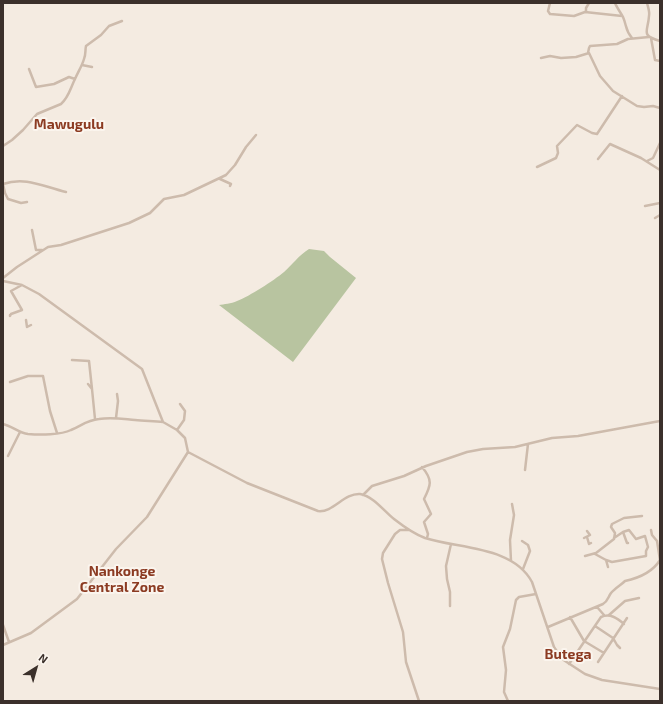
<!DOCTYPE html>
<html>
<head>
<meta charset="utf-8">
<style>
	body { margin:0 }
	#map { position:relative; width:663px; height:704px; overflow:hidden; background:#f4ebe1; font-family:"Exo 2",sans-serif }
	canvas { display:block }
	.frame { position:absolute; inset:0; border:4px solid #3b302b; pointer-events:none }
	.north { position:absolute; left:16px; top:648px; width:40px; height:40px; -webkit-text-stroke:3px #fbf5ee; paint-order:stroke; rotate:37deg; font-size:11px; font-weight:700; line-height:16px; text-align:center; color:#3b302b }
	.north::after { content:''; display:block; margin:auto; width:14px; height:18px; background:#3b302b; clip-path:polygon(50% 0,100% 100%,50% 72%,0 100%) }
</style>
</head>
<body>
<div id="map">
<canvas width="663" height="704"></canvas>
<div class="frame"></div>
<div class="north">N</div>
</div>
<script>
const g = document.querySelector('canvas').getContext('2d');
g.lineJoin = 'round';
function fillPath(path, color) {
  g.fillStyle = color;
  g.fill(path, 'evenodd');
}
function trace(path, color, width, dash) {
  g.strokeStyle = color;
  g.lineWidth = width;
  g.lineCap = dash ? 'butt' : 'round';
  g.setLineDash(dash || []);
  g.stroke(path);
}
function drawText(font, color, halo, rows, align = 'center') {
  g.font = font + ' "Exo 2",sans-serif';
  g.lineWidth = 4;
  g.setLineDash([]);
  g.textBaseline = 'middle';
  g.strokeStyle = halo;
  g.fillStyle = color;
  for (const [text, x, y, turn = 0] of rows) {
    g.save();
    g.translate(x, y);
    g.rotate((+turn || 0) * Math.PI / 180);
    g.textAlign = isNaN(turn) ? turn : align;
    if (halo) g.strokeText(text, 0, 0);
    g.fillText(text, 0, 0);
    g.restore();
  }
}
fillPath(new Path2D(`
	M309 249 324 251 330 257 356 278 293 362 219 305C224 304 231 304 237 301 250 296 273 281 284 272 292 265 299 255 309 249Z`), '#b8c4a0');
trace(new Path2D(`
	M550 3 548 11 550 14 574 16 585 12 622 16
	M615 3C617 8 621 13 623 17 627 26 625 30 632 38
	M647 3C648 7 650 12 649 16 648 32 640 35 660 41
	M586 12V8L589 3
	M651 38 655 60 660 61
	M588 53 589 48 590 46 617 44 628 39 649 37
	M541 58 550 56 561 58 576 57 589 53 600 76 613 91 637 106 644 107 653 106 660 108
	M82 65 92 67
	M29 69 36 87 54 84 69 77 75 79
	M3 146 12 140 23 130 37 114 61 104C69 97 70 89 75 79 78 72 82 66 84 59 86 55 85 50 86 46L101 35 109 26 122 21
	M598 159 610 144 641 158 660 170
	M647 161 653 158 660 143
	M537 167 556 158 558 153 557 146 577 125 592 133 597 134 622 96
	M220 178V179L231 184 230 186
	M3 184C26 176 44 187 66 192
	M3 184 5 193 8 199 21 203 27 202
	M645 206 660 203
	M655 218 660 215
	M32 230 36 250H42
	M3 278 17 267 48 247 61 245 129 223 150 213 164 199 184 195 226 175 235 165 246 147 256 135
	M3 281 22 285 39 294 142 369 163 422 177 430 185 438 188 452 247 483 318 511C333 513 344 493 360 494 373 496 384 511 394 519 403 526 414 534 425 538 459 549 513 546 532 582L554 647 562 659 585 674 602 680 660 689
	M10 315V316L11 314 22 310 11 291 22 285
	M26 320 27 327 31 325
	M72 360 89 361 92 389
	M10 382 28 376H43L50 411 57 433
	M88 384 92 389 95 419
	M116 418 118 401 117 394
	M3 424C12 426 19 433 28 434 40 435 61 435 71 430 81 426 87 420 99 419 112 417 123 419 135 420 145 421 154 421 163 422
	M177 430 184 420 185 411 180 404
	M8 456 20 432
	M422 467C433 480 431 485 424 499L431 514 424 522 428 534 427 538
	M525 470 528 444
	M363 495 372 486 404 476 426 466 467 452 483 449 515 447 552 438 578 436 660 421
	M409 530H400L395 534 383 553 382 559 388 583 403 632 406 662 419 701
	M587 537 589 544 591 543
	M584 538 590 535 587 531
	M614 538 623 532 627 543H628
	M522 541 528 545 530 551 523 569
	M595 554 606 560 608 567
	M585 556 596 553 614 539 615 533 611 527 612 524 624 518 642 516
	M606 560 612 562 646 556V551L648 547 645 536 636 539 629 530 623 532
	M511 561 510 540 514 515 512 504
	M450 606V592L447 579 446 566 451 544
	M597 607 604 615
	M609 615 625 601 639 598
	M570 617 584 641 604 653
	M3 625 9 642
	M595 626 613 638 617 645 620 648
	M548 627 603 604C608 601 608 597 611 593 615 588 621 585 625 581 639 578 652 573 660 560L657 541 652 535 651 530
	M3 645 31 633 77 599 116 549 147 517 188 452
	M598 662 627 618
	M569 664 601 617C610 613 617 618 624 624
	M508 701 504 692 506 670 503 647 510 629 516 600 519 597 536 594`), '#cdbbac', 2.5);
drawText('bold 14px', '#8c3b22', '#fbf5ee', [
	["Mawugulu",69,124],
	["Nankonge",122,571],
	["Central Zone",122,587],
	["Butega",568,654]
]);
</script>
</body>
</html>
